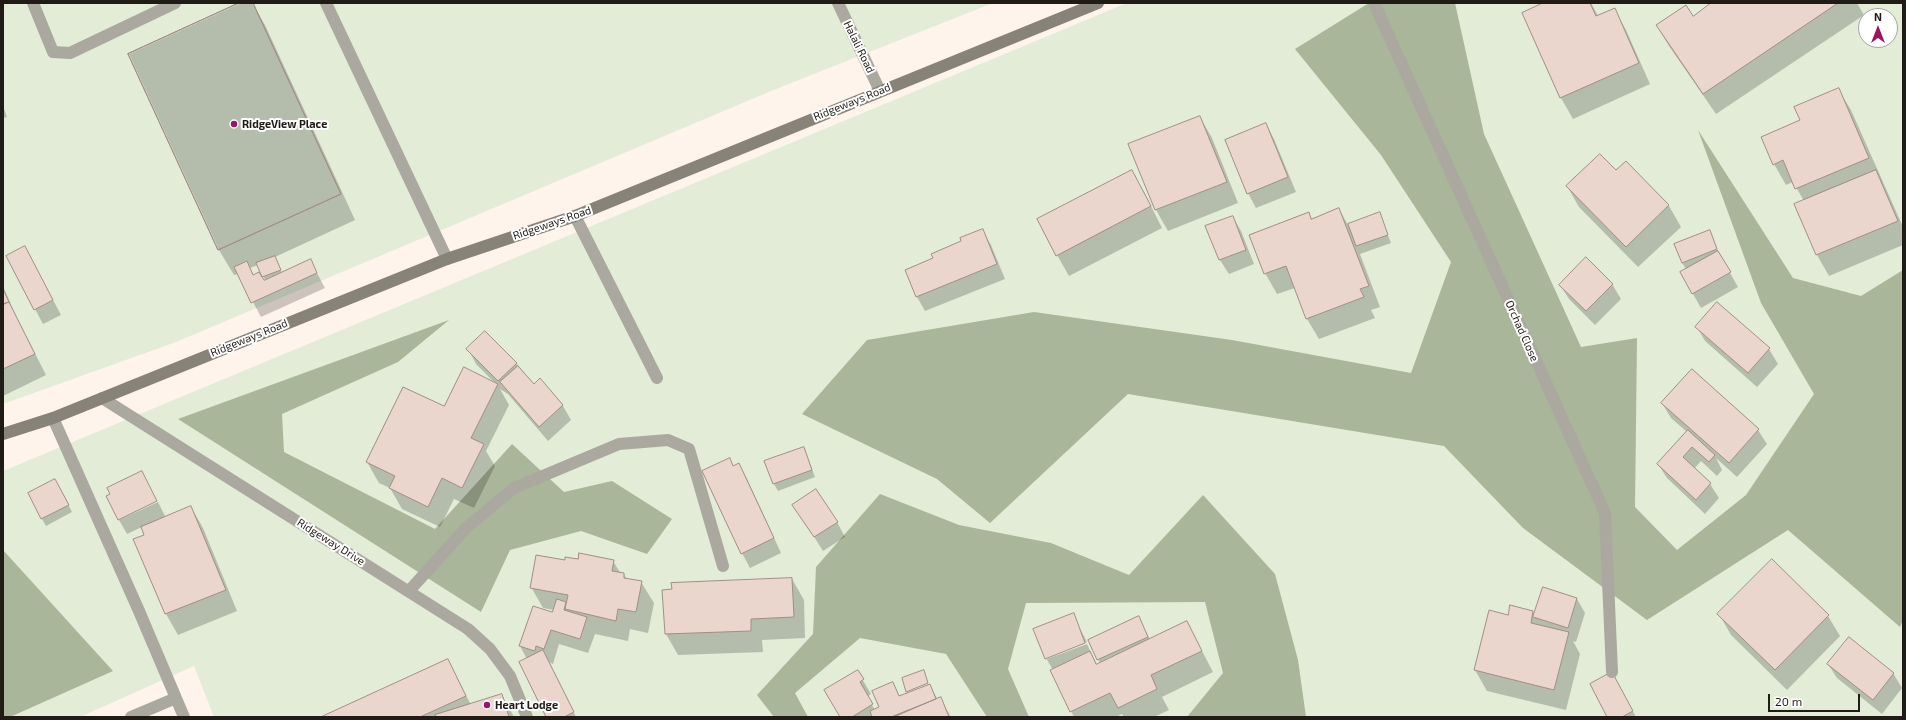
<!DOCTYPE html>
<html>
<head>
<meta charset="utf-8">
<style>
	body { margin:0 }
	#map { position:relative; width:1906px; height:720px; overflow:hidden; background:#fef4ec; font-family:"Exo 2",sans-serif }
	canvas { display:block }
	.frame { position:absolute; inset:0; border:4px solid #211b16; pointer-events:none }
	.north { position:absolute; left:1858px; top:8px; width:40px; height:40px; box-sizing:border-box; background:#fff; border:1px solid #a6a4a2; border-radius:50%; rotate:0deg; font-size:11px; font-weight:700; line-height:16px; text-align:center; color:#211b16 }
	.north::after { content:''; display:block; margin:auto; width:14px; height:18px; background:#9c1565; clip-path:polygon(50% 0,100% 100%,50% 72%,0 100%) }
	.scale { position:absolute; left:1768px; top:694px; width:92px; height:18px; box-sizing:border-box; border:2px solid #211b16; border-top:0; padding-left:5px; font-size:12px; line-height:14px; white-space:nowrap; color:#211b16; -webkit-text-stroke:3px #fff; paint-order:stroke }
</style>
</head>
<body>
<div id="map">
<canvas width="1906" height="720"></canvas>
<div class="frame"></div>
<div class="north">N</div>
<div class="scale">20 m</div>
</div>
<script>
const g = document.querySelector('canvas').getContext('2d');
g.lineJoin = 'round';
function fillPath(path, color) {
  g.fillStyle = color;
  g.fill(path, 'evenodd');
}
function trace(path, color, width, dash) {
  g.strokeStyle = color;
  g.lineWidth = width;
  g.lineCap = dash ? 'butt' : 'round';
  g.setLineDash(dash || []);
  g.stroke(path);
}
function drawText(font, color, halo, rows, align = 'center') {
  g.font = font + ' "Exo 2",sans-serif';
  g.lineWidth = 4;
  g.setLineDash([]);
  g.textBaseline = 'middle';
  g.strokeStyle = halo;
  g.fillStyle = color;
  for (const [text, x, y, turn = 0] of rows) {
    g.save();
    g.translate(x, y);
    g.rotate((+turn || 0) * Math.PI / 180);
    g.textAlign = isNaN(turn) ? turn : align;
    if (halo) g.strokeText(text, 0, 0);
    g.fillText(text, 0, 0);
    g.restore();
  }
}
fillPath(new Path2D(`
	M3 3H993L771 91 176 342 3 404Z
	M1127 3H1903V717H214L194 666 80 717H3V471ZM1866 16H1890V40H1866Z`), '#e2ecd6');
fillPath(new Path2D(`
	M1369 3H1455L1484 134 1581 347 1637 338 1635 507 1677 550 1746 495 1814 394 1761 303 1698 130 1793 278 1861 296 1903 270V620L1900 627 1788 530 1647 620 1523 528 1444 446 1128 394 990 523 937 479 802 414 867 340 1034 312 1232 340 1411 373 1451 262 1381 155 1295 49Z
	M449 320 398 362 282 414 284 452 435 529 512 444 564 492 612 481 672 519 647 554 581 531 510 550 481 612 178 419Z
	M880 494 959 525 1051 543 1129 575 1203 495 1275 574 1298 660 1306 717H1187L1223 673 1205 602 1026 603 1008 669 1029 717H987L946 654 860 638 795 693 808 717H774L757 695 813 634 816 567Z
	M3 550 113 671 10 717H3Z`), '#a9b69a');
fillPath(new Path2D(`
	M241 3H252L265 25 355 220 275 257 282 273 310 260 325 288 261 317 238 274 234 275 219 250 129 54ZM258 265 265 280 264 281 254 276 250 268Z
	M1546 3H1591L1598 16 1614 9 1626 30 1650 84 1573 119 1561 98 1523 13Z
	M1713 3H1857L1864 15 1716 114 1669 46 1657 26 1693 17Z
	M1838 89 1851 110 1903 227V245L1829 276 1817 255 1804 201 1793 182 1786 185 1774 164 1801 121Z
	M3 106 7 117 3 118Z
	M1200 117 1212 138 1238 203 1168 231 1156 210 1130 145Z
	M1266 124 1274 139 1296 192 1256 208 1248 193Z
	M1626 163 1669 206 1681 227 1638 267 1579 207 1567 186 1616 172Z
	M1144 192 1162 228 1069 276 1057 255Z
	M1339 209 1348 225 1379 214 1391 243 1360 254 1380 307 1371 310 1375 318 1319 339 1307 319 1295 288 1277 294 1265 273 1309 214 1312 219Z
	M1233 217 1241 231 1254 264 1229 274 1220 260 1207 227Z
	M982 230 991 245 1005 279 925 311 917 297 906 270 935 259Z
	M1709 231 1721 257 1738 287 1701 308 1681 273 1687 270 1682 263Z
	M33 262 61 315 43 324 35 309Z
	M1612 284 1621 299 1595 325 1569 299 1560 285Z
	M3 286 16 316 46 375 3 396Z
	M1717 304 1769 349 1778 364 1757 387 1705 341 1697 327Z
	M485 332 517 364 534 385 540 380 563 406 571 420 548 441 508 394 500 389 509 405 486 451 495 466 474 508 454 499 440 527 402 509 390 488 379 483 367 462 444 408 495 383 476 364 468 349Z
	M1692 370 1758 430 1767 444 1737 477 1716 458 1722 470 1717 476 1701 461 1694 469 1710 484 1719 498 1705 514 1667 478 1658 464 1687 432 1671 418 1662 403Z
	M804 448 815 477 778 491 774 484Z
	M729 459 734 467 738 464 747 479 781 553 750 568 742 553Z
	M59 487 72 512 46 526 42 519Z
	M158 502 166 518 191 507 203 528 237 611 178 635 166 614 135 540 146 535 142 527 127 534 119 520Z
	M794 505 837 522 845 537 823 551Z
	M578 560 613 561 621 574H624L627 580 641 582 654 603 648 633 630 629 628 641 595 634 588 653 559 644 553 664 549 662 576 717H547L527 659 520 646 553 614 554 610 543 608 531 587 566 561Z
	M792 579 804 600 805 638 762 640 763 652 678 655 666 634Z
	M1577 599 1585 613 1576 642 1573 641 1580 654 1566 710 1487 691 1475 670 1533 612 1535 616Z
	M1719 614 1828 616 1840 636 1787 690 1731 635Z
	M1073 615 1087 642 1047 657V659L1087 644 1097 665 1100 663 1089 640 1138 618 1150 639 1187 622 1213 672 1162 697 1169 710 1154 717H1124L1122 714 1116 717H1074L1051 671 1053 670 1046 658 1035 629Z
	M448 660 471 705 502 695 514 717H324Z
	M1828 664 1893 673 1902 688 1882 714 1837 678Z
	M858 672 871 694 867 697 875 710 880 708 893 684 900 697 929 684 938 700 940 698 951 717H841Z
	M1620 688 1636 717H1608Z`), '#0003');
const building = new Path2D(`
	M239 3H253L341 194 218 250 128 54Z
	M239 3H253L341 194 218 250 128 54Z
	M1543 3H1590L1596 16 1615 8 1639 63 1560 98 1522 13Z
	M1711 3H1838L1703 94 1656 25 1686 5 1693 16Z
	M1839 88 1869 158 1795 189 1783 160 1773 165 1761 137 1800 120 1794 107Z
	M1200 116 1227 182 1155 210 1128 144Z
	M1266 123 1288 177 1247 194 1225 140Z
	M1600 154 1616 170 1626 161 1669 205 1626 247 1566 186Z
	M1132 170 1151 206 1056 256 1037 219Z
	M1876 170 1898 221 1816 255 1794 204Z
	M1339 208 1369 286 1360 289 1364 297 1306 319 1286 266 1264 274 1249 235 1309 212 1311 219Z
	M1380 212 1388 235 1356 246 1348 224Z
	M1233 216 1246 250 1219 260 1205 226Z
	M983 229 997 264 916 297 905 270 933 258 931 254 961 241 960 238Z
	M1710 230 1717 249 1682 263 1674 244Z
	M25 246 53 300 34 310 6 256Z
	M1718 251 1731 272 1692 294 1680 272Z
	M275 256 281 270 262 277 256 263Z
	M1586 257 1613 284 1586 311 1559 285Z
	M311 259 317 273 251 303 234 267 247 261 253 275 259 272 264 280Z
	M3 289 9 302 3 304Z
	M9 302 35 354 3 369V305Z
	M1717 302 1770 348 1748 373 1695 327Z
	M485 331 517 363 498 381 466 349Z
	M518 366 534 384 540 378 563 405 539 427 500 382Z
	M464 367 498 384 471 438 484 444 462 488 442 478 428 507 389 488 395 476 366 462 403 387 444 406Z
	M1692 369 1759 429 1729 463 1661 403Z
	M1688 430 1715 455 1709 462 1692 447 1683 457 1711 483 1696 500 1657 464Z
	M804 447 812 470 773 484 764 461Z
	M730 458 733 466 739 463 774 538 741 554 702 471Z
	M142 471 157 501 118 520 106 496 110 494 107 488Z
	M55 479 69 505 41 519 28 493Z
	M816 489 838 522 814 537 792 505Z
	M191 506 226 590 165 614 133 539 144 535 141 527Z
	M579 553 614 560 612 571 624 573V578L642 581 636 612 618 609 616 621 565 609 568 595 530 588 536 555 565 560V557L578 559Z
	M1772 559 1829 615 1775 670 1717 614Z
	M792 578 794 617 751 619V631L665 634 662 590 672 589 671 583Z
	M1543 587 1577 598 1568 628 1533 617Z
	M557 599 566 602 564 610 587 617 580 639 551 630 544 649 536 646 535 651 519 646 533 606 552 612Z
	M1510 605 1533 611 1531 623 1569 632 1554 690 1474 670 1489 610 1508 615Z
	M1074 613 1085 643 1045 659 1033 629Z
	M1139 616 1148 637 1097 660 1088 640Z
	M1187 621 1202 651 1151 675 1157 689 1118 708 1110 693 1070 712 1050 670 1090 651 1096 664Z
	M1849 637 1894 673 1873 700 1827 664Z
	M543 650 574 712 564 717H546L519 662Z
	M448 659 466 696 420 717H321Z
	M858 670 864 679 860 682 873 704 852 717H840L824 690Z
	M924 670 928 683 906 692 902 678Z
	M1612 672 1633 711 1622 717H1607L1590 684Z
	M893 682 899 696 930 684 936 699 891 717H872L870 711 879 707 872 691Z
	M502 694 509 717H436L435 715Z
	M941 697 949 717H894Z`);
fillPath(building, '#ead6cd');
trace(building, '#a28f87', 1);
trace(new Path2D(`
	M33 3 53 52 70 53 175 3
	M575 216 657 378
	M53 418 139 611 184 717
	M409 591 466 528 514 488 619 444 668 440 689 449 723 566
	M131 717 176 698`), '#aba8a0', 12);
trace(new Path2D(`
	M326 3 447 259
	M838 3 880 91
	M1374 3 1605 513 1612 672
	M102 398 468 629 490 649 510 676 527 717`), '#aba8a0', 12);
trace(new Path2D(`
	M3 434 53 418 447 259 575 216 1098 3`), '#878378', 12);
for (const [x, y, r, color] of [
	[234,124,4,"#9c1565"],
	[487,705,4,"#9c1565"]
]) {
  const dot = new Path2D();
  dot.arc(x, y, r, 0, 2 * Math.PI);
  g.fillStyle = color;
  g.fill(dot);
  trace(dot, '#fff', 1.5);
}
drawText('11px', '#211b16', '#fff', [
	["Halali Road",859,47,64],
	["Ridgeways Road",852,102,-22],
	["Ridgeways Road",552,223,-19],
	["Orchad Close",1522,331,66],
	["Ridgeways Road",249,338,-22],
	["Ridgeway Drive",331,542,32]
]);
drawText('bold 11px', '#211b16', '#fff', [
	["RidgeView Place",242,124],
	["Heart Lodge",495,705]
], 'left');
</script>
</body>
</html>
